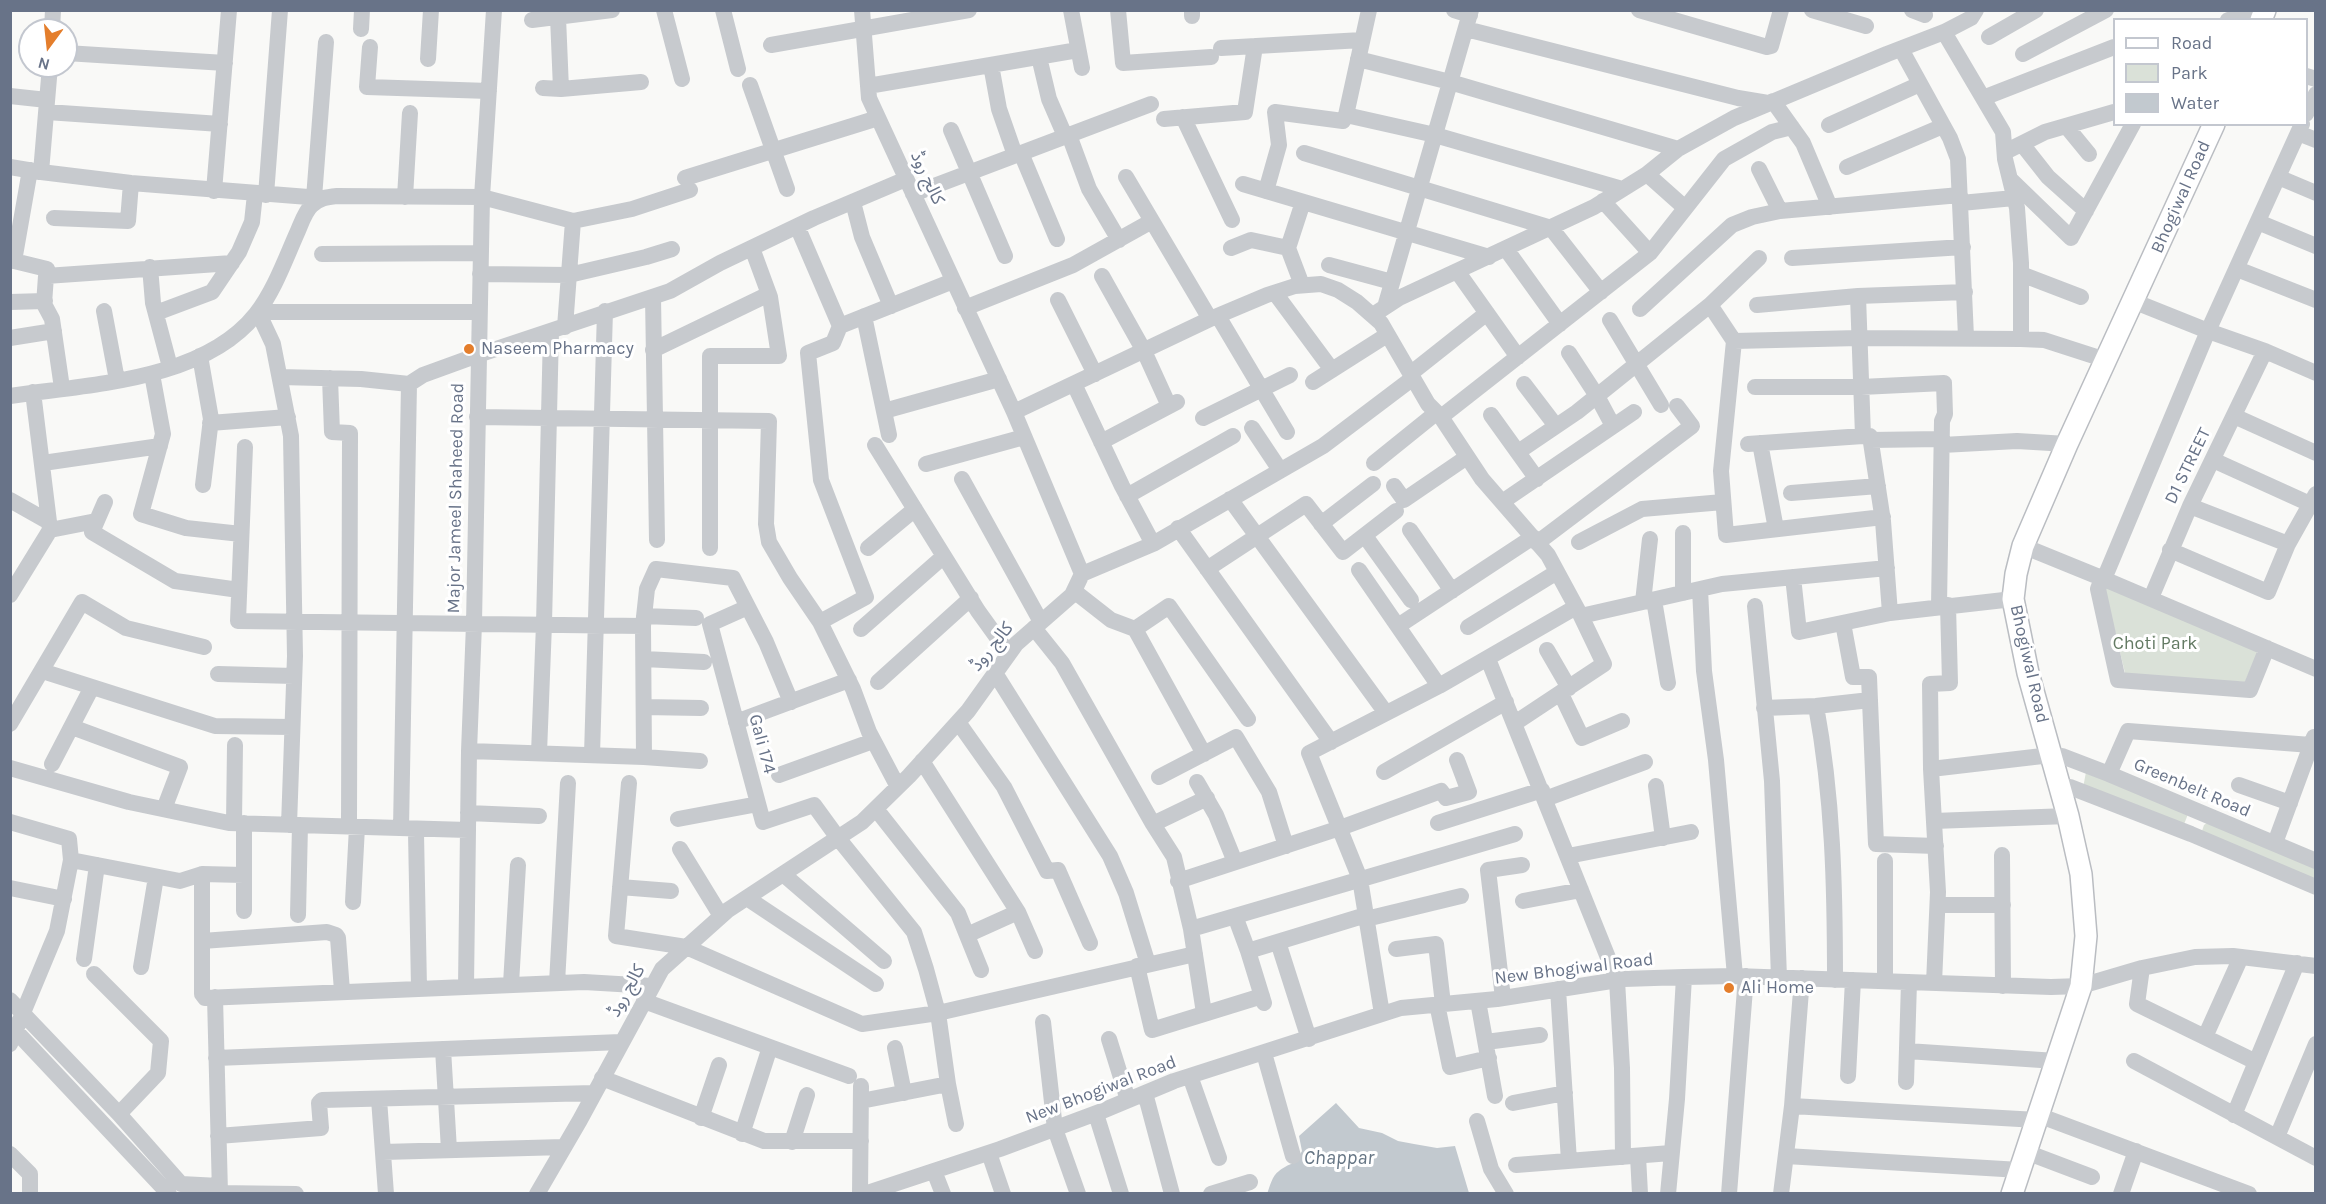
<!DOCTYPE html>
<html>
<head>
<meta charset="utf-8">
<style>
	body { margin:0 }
	#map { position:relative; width:2326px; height:1204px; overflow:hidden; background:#f9f9f7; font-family:Karla,sans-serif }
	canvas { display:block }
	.frame { position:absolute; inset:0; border:12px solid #687388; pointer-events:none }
	.legend { position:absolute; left:2113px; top:18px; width:195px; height:108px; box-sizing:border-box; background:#fff; border:2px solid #c3c7cf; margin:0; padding:8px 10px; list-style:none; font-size:18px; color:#687388 }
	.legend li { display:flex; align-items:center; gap:12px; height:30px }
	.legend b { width:30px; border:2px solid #c3c7cf }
	.north { position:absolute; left:18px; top:18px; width:60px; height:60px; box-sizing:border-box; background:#fff; border:2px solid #c3c7cf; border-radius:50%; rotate:195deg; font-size:16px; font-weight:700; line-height:24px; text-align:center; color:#687388 }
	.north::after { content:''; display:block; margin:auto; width:21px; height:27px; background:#e47e2c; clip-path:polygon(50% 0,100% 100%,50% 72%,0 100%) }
</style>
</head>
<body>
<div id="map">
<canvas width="2326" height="1204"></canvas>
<div class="frame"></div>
<ul class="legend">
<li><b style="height:8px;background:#fff"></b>Road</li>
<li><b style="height:16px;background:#dae1d8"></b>Park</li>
<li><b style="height:16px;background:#c2c9cf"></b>Water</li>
</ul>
<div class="north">N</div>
</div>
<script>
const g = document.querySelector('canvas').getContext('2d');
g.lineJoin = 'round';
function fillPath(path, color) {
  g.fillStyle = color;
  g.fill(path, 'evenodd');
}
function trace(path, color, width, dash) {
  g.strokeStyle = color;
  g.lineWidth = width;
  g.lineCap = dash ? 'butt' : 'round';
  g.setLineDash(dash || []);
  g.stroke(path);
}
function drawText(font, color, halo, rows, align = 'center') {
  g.font = font + ' Karla,"Noto Sans Arabic",sans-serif';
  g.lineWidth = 6;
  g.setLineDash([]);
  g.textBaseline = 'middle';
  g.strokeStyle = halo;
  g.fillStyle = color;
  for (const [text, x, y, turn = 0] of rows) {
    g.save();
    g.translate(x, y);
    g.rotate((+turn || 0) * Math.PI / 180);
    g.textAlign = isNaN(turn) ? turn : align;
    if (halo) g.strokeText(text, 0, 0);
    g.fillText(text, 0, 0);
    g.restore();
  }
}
fillPath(new Path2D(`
	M2104 586 2258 651 2245 682 2126 677Z
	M2086 772 2188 814 2183 827 2083 788Z
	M2207 823 2315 865V884L2202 831 2204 825Z`), '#dae1d8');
fillPath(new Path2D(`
	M1336 1103 1359 1128 1382 1133 1398 1141 1414 1144 1437 1148 1455 1146 1469 1193 1267 1194C1270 1186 1272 1176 1279 1171 1292 1161 1292 1168 1302 1151L1299 1136Z`), '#c2c9cf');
const major = new Path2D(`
	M2261 20 2265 10
	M2012 1194 2081 986 2086 936 2081 874 2068 816 2028 673 2013 599 2016 574 2023 546 2067 444 2214 124`);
trace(major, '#babdc2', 24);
trace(new Path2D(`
	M664 10 682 79
	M723 10 738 69
	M1071 10 1082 68
	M1118 10 1123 63 1211 57
	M1192 10V16
	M1454 10 1470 15
	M1639 10 1767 47 1771 46 1781 10
	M1812 10 1866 26
	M1912 10 1925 15
	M532 20 612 10
	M2228 20 2263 13
	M361 29 362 10
	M1466 29 1738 98 1768 103
	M52 30 53 10
	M1944 32 2003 132 2005 159 2017 208 2021 263V339
	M1989 37 2036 10
	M771 45 969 10
	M370 47 367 87 489 91
	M1221 48 1362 40
	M1901 49 1950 138 1958 159 1966 337
	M66 53 225 63
	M2023 54 2106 10
	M1039 57 1049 99 1065 136
	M428 59 431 10
	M1358 59 1450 82 1678 149
	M991 65 999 109 1015 155
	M50 66 41 172 131 183 321 198
	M2306 76 2316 79
	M750 85 787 189
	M868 86 1078 50
	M543 88 561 89 558 17
	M561 89 641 82
	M10 96 47 100
	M1983 98 2114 47
	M1773 101 1803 143 1830 207
	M47 112 220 124
	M2306 114 2316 94
	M1346 115 1435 135 1622 189
	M1183 117 1232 220
	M1164 119 1245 112 1255 46
	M1829 125 1920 84
	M2066 126 2089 154
	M951 130 1005 256
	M2298 133 2316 140
	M1069 135 1089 189 1119 240
	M2022 144 2048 177 2086 211
	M2005 152 2045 132 2114 112
	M1021 153 1057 239
	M1304 153 1551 228 1601 292
	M10 167 40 172
	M1847 167 1943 126
	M1759 169 1780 211
	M1647 174 1684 207
	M1126 177 1210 319
	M2278 177 2316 193
	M685 178 878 118
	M2010 179 2071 238 2133 124
	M1243 184 1489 257
	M214 191 229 10
	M1266 191 1279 145 1275 112 1343 121 1346 115 1369 10
	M913 194 1151 104
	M266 195 280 10
	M405 197 410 113
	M314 198 326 42
	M1603 201 1650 253
	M853 202 862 237 891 306
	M1961 203 2014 198
	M54 218 128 221 131 183
	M573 221 632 209 690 190
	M2258 222 2316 246
	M797 226 840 326 833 343 808 353 821 480 866 597 820 622
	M1231 248 1251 240 1288 248
	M1506 249 1560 324
	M322 254 480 253
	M1759 258 1710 305 1734 341 1859 338 2021 339 2044 340 2106 360
	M1792 258 1963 247
	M10 260 47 269 46 276
	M14 261 30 170
	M1329 265 1392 282
	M150 267 153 303 170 367
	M2237 269 2316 300
	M1457 271 1518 357
	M480 274 569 275 646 257 672 249
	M2021 274 2081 297
	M1102 276 1144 351 1169 406
	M1302 285 1288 248 1303 202
	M1275 293 1332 370
	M1858 296 1863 436H1870L1883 521 1890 613
	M653 297 657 540
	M1058 300 1095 374
	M2133 301 2208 331 2302 124
	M10 302 45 301
	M1757 305 1858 296 1965 292
	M1385 307 1471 10
	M965 308 1073 265 1152 221
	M1640 309 1732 225 1752 217 1780 211 1960 195
	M104 311 117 380
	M156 313 212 292 239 252 252 222 255 194
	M1373 315 1399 298 1594 207 1647 174 1678 149 1734 118 1887 54 1944 32 1971 18 1976 10
	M864 316 889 435
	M1218 316 1287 432
	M1610 320 1661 405
	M840 326 953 281
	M10 338 54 331
	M1734 341 1721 471 1726 535 1883 517
	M653 350 769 294
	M1569 353 1597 396 1613 426
	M200 356 211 419 203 485
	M152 374 163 434 141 514 186 528 241 534
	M1410 374 1487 313
	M280 377 361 379 409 384
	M330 378 332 432 350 433 349 826
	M1313 382 1387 335
	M1074 384 1122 486 1153 544 1323 446 1413 378
	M1524 384 1556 426
	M1755 387H1861L1944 383 1945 414 1942 421 1939 606
	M62 388 52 319 44 304 46 276 232 263
	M10 396C89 384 203 381 256 314 274 291 285 260 297 233 301 224 305 211 312 205 319 198 327 197 337 196L482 197 573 221 565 327
	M884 411 999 379
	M1014 412 1210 319 1267 295 1295 286 1321 284 1338 290 1357 302 1381 323 1428 404 1441 417 1482 479 1548 555 1581 616 1722 584 1887 568
	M1491 415 1537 479
	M2234 416 2316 453
	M477 417 769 421 766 524 769 542 790 578 820 622 853 689 869 732 898 787
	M1441 417 1650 253 1724 159 1772 132 1792 127
	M1203 418 1290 375
	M210 423 288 417
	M1252 428 1280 470
	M1870 440 1942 439
	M1101 442 1177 402
	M1760 443 1776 529
	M1748 444 1863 436
	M875 445 978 611 1009 654
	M1942 445 2017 441 2067 444
	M245 447 238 621 643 626
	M1518 452 1577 412 1710 305
	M2213 460 2310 504
	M43 463 160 446
	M1374 463 1436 413
	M926 464 1024 437
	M962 479 1041 622
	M1394 486 1404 500 1467 457
	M1791 493 1878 486
	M1127 496 1233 436
	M1230 499 1386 713
	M10 500 49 522
	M105 502 92 532 175 581 239 590
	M1502 502 1634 412
	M2190 506 2288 544
	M1321 524 1373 484
	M1178 528 1331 742
	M50 530 96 521
	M1410 530 1452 591
	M1683 533V593
	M1365 536 1411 600
	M1579 542 1642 509 1723 502
	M1537 543 1692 426 1677 406
	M2023 546 2104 579 2208 331 2265 351 2316 373
	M710 548V356H779L770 297 752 248
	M868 548 915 509
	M2170 550 2268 592 2288 544 2316 494
	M1207 569 1306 504 1343 552 1396 511
	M1359 570 1439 686
	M1082 574 1153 544
	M1793 577 1799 632 1890 613 2013 599
	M2102 578 2098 589 2118 680 2250 690 2267 648
	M2104 579 2316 669
	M1700 589 1704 671 1716 760 1735 976
	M1074 591 1111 620 1135 629 1169 606 1248 719
	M10 595 50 530 33 392
	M2151 598 2190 506 2265 351
	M1654 600 1668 683
	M1643 602 1650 539
	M1755 606 1772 781 1779 978
	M748 607 710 624 763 822 814 805 838 838 914 932 926 969 938 1013 948 1084 956 1124
	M644 616 696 618
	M1843 623 1853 677H1869L1876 844 1936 846
	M1398 626 1533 537
	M1468 627 1557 572
	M1034 628 1062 663 1153 824 1207 798
	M861 629 944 556
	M1135 629 1204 754
	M1547 650 1569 688
	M644 659 704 662
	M1488 659 1617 980 1622 1068 1623 1157
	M42 671 215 726 292 727
	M995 673 1110 856 1126 893 1148 964
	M218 674 294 676
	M878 682 971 598
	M1561 694 1582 738 1622 721
	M1816 706C1833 798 1835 887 1835 980
	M644 707 701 708
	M1764 708 1816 706 1870 700
	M736 722 849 680
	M958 722 1004 787 1047 871 1058 870 1090 943
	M1515 723 1604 664 1581 616
	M10 724 82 602 126 628 204 647
	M72 727 180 767 164 809
	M469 751 644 757 643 626 647 589 656 569 733 578 766 642 791 702
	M539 753 544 624 551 332
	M592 755 605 311
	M644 757 700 761
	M2052 758 2062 756 2109 774 2316 861
	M922 761 1018 912 1035 951
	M52 764 92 687
	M10 768 129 802 229 823 468 830
	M1931 769 2051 755
	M1384 772 1506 702
	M2109 774 2128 731 2311 745
	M779 775 873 741
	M1159 777 1236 737 1269 792 1286 846
	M1197 782 1216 815 1235 862
	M629 783 616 936 686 947 862 1024 938 1013 1195 954
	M2239 785 2290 803
	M1656 786 1663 838
	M2060 788 2070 787 2191 834 2316 887
	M1545 799 1645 762
	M876 809 958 913 981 970
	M468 813 539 816
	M678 819 758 804
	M1934 821 2068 816
	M10 822 69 839 71 860 180 881 202 874
	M234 823 235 745
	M1438 823 1542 790
	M1153 824 1174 857 1191 929 1204 1013
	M289 825 295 656 291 436 273 344 258 312H479
	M401 828 409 384 423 375 478 355 670 291 720 263 814 218 906 179
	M416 833 419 988
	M2275 843 2314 737
	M680 849 721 916
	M2002 855 2003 986
	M1568 856 1691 832
	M783 874 884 961
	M244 875 202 874V994L205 998 584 982 652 986
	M1178 881 1340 828 1441 791 1446 798 1469 792 1457 760
	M620 887 671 891
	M10 888 64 899
	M747 898 876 984
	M1523 901 1581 890
	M353 902 357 827
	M1938 905H2003
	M244 911V823
	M298 915 300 825
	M1235 916 1248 951 1366 915
	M1366 919 1461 896
	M1191 929 1515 834
	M967 935 1018 912
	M202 941 327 932 336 935 338 938 342 991
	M1278 942 1309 1039
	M1396 949 1436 944 1443 1004
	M1248 951 1264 1003
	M84 959 97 865
	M1137 966 1152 1030 1262 996
	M141 967 156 877
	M2142 968 2137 1004 2256 1062
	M94 974 161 1041 158 1073 119 1114
	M1885 981V861
	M557 983 568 783
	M1934 983 1938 892 1931 769 1930 684 1950 683 1948 605
	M511 984 518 865
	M466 986 469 751 474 624 482 197 494 10
	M1558 989 1569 1161
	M215 997 220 1193
	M1503 998 1488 870 1522 865
	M10 1000 119 1114 181 1184 219 1186
	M644 1001 849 1076
	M1478 1001 1495 1096
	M1437 1004 1450 1067 1489 1058
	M1382 1014 1360 879 1309 753 1439 686 1576 607
	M1043 1022 1055 1129 1078 1194
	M10 1025 169 1194
	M2205 1037 2241 957
	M1109 1039 1128 1100
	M1486 1042 1540 1035
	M10 1044 57 931 71 860
	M895 1048 904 1093
	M443 1049 449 1150
	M1907 1051 2056 1061
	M1264 1053 1293 1156
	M216 1058 621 1042
	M2134 1061 2316 1158
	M1190 1076 1219 1158
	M1848 1076 1853 980
	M602 1078 764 1141H861
	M1906 1082 1909 982
	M1145 1093 1172 1194
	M379 1099 386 1194
	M861 1101 948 1084
	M1513 1103 1565 1093
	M1792 1106 2037 1120
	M1096 1114 1121 1194
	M2038 1115 2249 1194
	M2234 1115 2297 963
	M701 1118 719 1065
	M1477 1121 1491 1169 1506 1194
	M742 1134 770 1047
	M218 1136 321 1128 319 1103 322 1100 594 1093
	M2277 1137 2316 1044
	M792 1142 807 1095
	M383 1152 564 1147
	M2026 1152 2092 1177
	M989 1153 1003 1194
	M10 1154 30 1174V1194
	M1638 1156 1640 1194
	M1786 1156 2020 1170
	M1516 1165 1671 1153
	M934 1171 943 1194
	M215 1193 296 1194
	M537 1194 580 1120 662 969 728 910 862 822 909 776 968 711 1016 644 1072 595 1082 574 1014 412 869 98 862 10
	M860 1194 861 1086
	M864 1194 1000 1149 1102 1111 1174 1081 1401 1008 1497 999 1624 979 1684 977 1735 976 2051 987 2081 986 2142 968 2195 957 2233 956 2316 966
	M1211 1194 1250 1182
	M1668 1194 1677 1099 1684 977
	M1729 1194 1746 976
	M1781 1194 1792 1106 1802 978
	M2121 1194 2136 1151`), '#c7cace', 16);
trace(major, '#fff', 21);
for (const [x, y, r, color] of [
	[469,349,6,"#e47e2c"],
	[1729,988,6,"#e47e2c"]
]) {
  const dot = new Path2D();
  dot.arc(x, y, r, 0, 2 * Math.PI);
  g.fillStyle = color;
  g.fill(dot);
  trace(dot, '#fff', 2);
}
drawText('18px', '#687388', '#fff', [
	["کالج روڈ",927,178,65],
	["Bhogiwal Road",2181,197,-66],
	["D1 STREET",2188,466,-64],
	["Major Jameel Shaheed Road",456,498,-89],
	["کالج روڈ",992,647,-51],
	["Bhogiwal Road",2029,664,77],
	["Gali 174",762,744,75],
	["Greenbelt Road",2192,788,23],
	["New Bhogiwal Road",1574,969,-7],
	["کالج روڈ",627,991,-61],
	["New Bhogiwal Road",1101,1090,-21]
]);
drawText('18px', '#687388', '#fff', [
	["Naseem Pharmacy",481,349],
	["Ali Home",1741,988]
], 'left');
drawText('18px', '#637a63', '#fff', [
	["Choti Park",2155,644]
]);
drawText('italic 20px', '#647483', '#fff', [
	["Chappar",1339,1158]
]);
</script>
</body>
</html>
